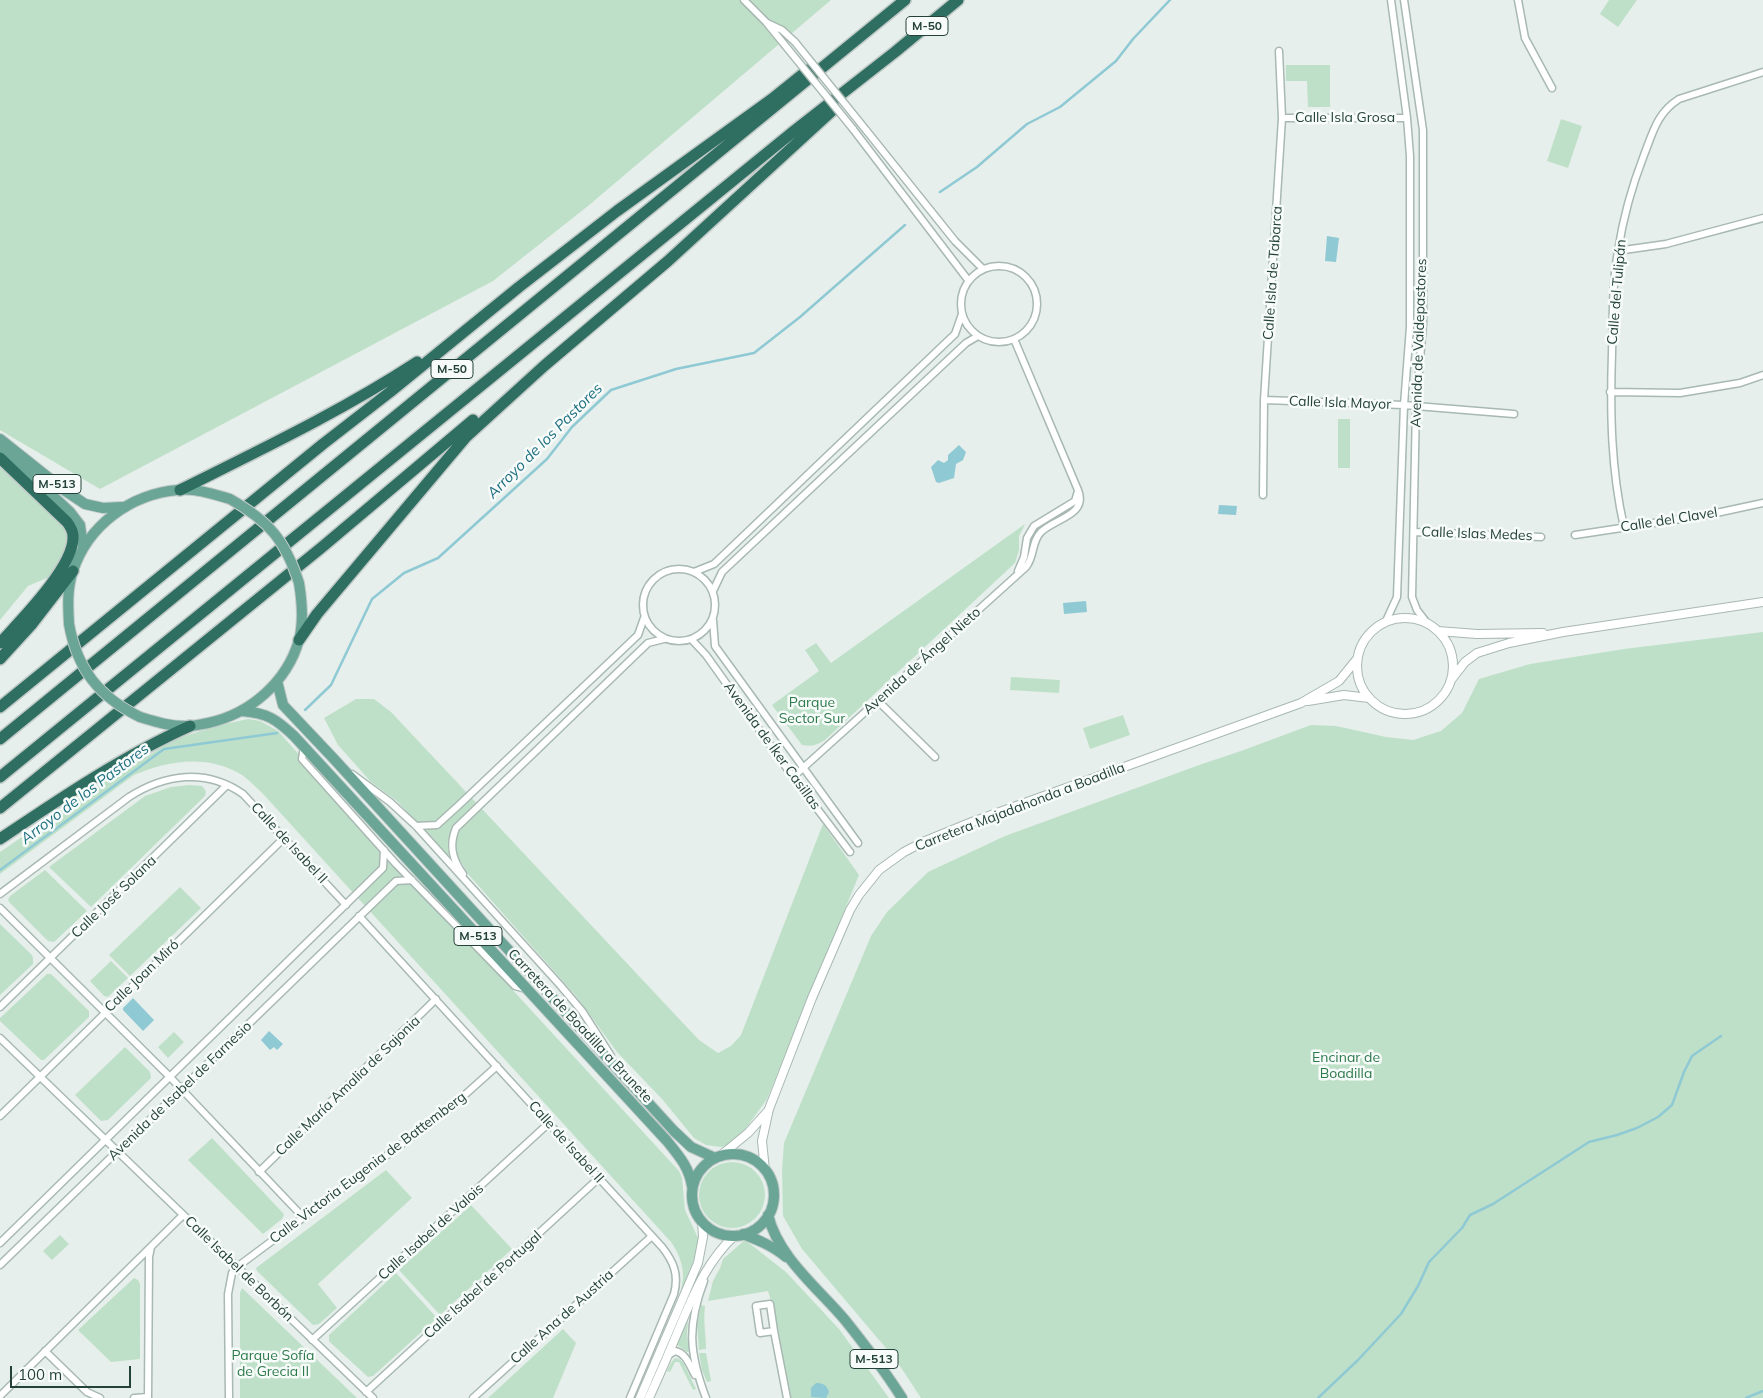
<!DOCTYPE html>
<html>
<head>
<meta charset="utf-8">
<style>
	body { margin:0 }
	#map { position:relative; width:1763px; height:1398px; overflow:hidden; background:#e6efeb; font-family:Mulish,sans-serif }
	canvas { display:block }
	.scale { position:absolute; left:10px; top:1366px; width:121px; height:22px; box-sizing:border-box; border:2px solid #24423a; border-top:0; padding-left:6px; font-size:15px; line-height:18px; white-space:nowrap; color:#24423a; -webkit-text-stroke:4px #f7fbf9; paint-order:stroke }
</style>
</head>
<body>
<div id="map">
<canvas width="1763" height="1398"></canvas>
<div class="scale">100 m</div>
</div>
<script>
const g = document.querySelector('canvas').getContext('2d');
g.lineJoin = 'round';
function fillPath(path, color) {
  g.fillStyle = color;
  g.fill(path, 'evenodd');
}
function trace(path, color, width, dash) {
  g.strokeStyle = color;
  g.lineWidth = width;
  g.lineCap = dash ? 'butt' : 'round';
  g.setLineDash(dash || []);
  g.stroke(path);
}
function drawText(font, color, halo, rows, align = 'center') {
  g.font = font + ' Mulish,sans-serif';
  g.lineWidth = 5;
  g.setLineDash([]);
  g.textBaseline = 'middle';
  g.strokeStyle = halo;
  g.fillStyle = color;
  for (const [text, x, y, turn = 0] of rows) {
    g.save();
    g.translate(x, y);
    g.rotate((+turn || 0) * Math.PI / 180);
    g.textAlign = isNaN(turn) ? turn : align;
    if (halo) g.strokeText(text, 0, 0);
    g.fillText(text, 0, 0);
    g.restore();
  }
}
fillPath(new Path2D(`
	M0 0H831L588 206 493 281 100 489 0 430Z
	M1609 0H1637L1618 27 1600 14Z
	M1286 65H1330V107H1308L1307 81H1286Z
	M1561 119 1582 126 1568 168 1547 161Z
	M1338 419H1350V468H1338Z
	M0 460 64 521 71 535 54 575 28 586 0 620Z
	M1025 524 1019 536V550L1015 563 825 740C817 745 811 747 802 745L772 705 819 671 805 650 816 643 831 663Z
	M1763 632V1398H921L896 1360 802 1249 783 1216 782 1170 784 1143 871 936 887 912 928 872 1005 836 1202 764 1241 751 1311 725 1336 726 1386 737 1413 740 1441 731 1462 713 1479 679 1530 664 1624 649Z
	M1011 677 1060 680 1059 693 1010 690Z
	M356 699H374L391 712 699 1040 718 1053 731 1046 741 1035 823 824 859 875 767 1099 744 1131 728 1145 721 1147 706 1145 694 1138 662 1099 617 1052 576 996 468 874 462 863 446 854 397 801 371 782 338 745 324 718Z
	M1123 715 1130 735 1090 749 1083 728Z
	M248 719 260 721 278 731 384 850 679 1171 682 1178 685 1210 698 1238 697 1252 681 1291C681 1287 683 1281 683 1276 683 1264 678 1252 671 1242L265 796C258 789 250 781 242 775 209 754 168 760 134 775L0 874V852L89 791 164 746 182 737 216 726Z
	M189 785 202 786 206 791 205 796 91 907 49 867 145 796 171 787Z
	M45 870 87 911 54 942 48 941 10 903 8 900 10 896Z
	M180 887 201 908 130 976 109 955Z
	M0 924 32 955 33 958V964L0 995Z
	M111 961 128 978 108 997 104 996 90 981Z
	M47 974H51L89 1011V1017L44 1060H41L0 1021V1018Z
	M174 1032 184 1042 168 1058 158 1047Z
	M125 1047 150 1072 151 1078 108 1120 101 1121 75 1095Z
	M212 1138 283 1213 284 1215 282 1219 263 1234 188 1160Z
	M699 1195a33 33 0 1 1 66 0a33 33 0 1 1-66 0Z
	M386 1170 412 1198 318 1284 337 1308 319 1324 313 1325 257 1271 256 1268Z
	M471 1205 512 1249 440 1315 399 1270Z
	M60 1235 69 1244 52 1260 43 1251Z
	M745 1240 786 1272 839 1329 889 1398H789L772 1304 768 1291 708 1301 713 1281 720 1268 723 1259Z
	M396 1273 437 1318 373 1376 368 1377 332 1344 329 1341V1335Z
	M134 1278 138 1280 140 1284V1359L111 1362 78 1330Z
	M242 1288 357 1398H240V1293Z
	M701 1305 705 1306C703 1323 706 1334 706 1349L699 1350 697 1325Z
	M688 1318 687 1335 689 1352H687L676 1344Z
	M563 1329 576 1343 553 1398H488Z
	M699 1353H706L711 1381 707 1382 702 1370Z
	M675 1358 679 1359 683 1362 696 1389 693 1390 679 1362H675L670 1372 667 1371 671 1363Z`), '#bfe0c8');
fillPath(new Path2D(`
	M1327 236 1339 238 1336 262 1325 261Z
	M959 445 966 452 963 460 956 464 954 478 939 483 936 482 931 467 938 460 944 463 948 460V455Z
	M1219 505 1237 506 1236 515 1218 514Z
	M1086 601 1087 612 1064 614 1063 603Z
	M133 998 154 1020 143 1031 123 1010V1008Z
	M269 1031 283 1044 277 1050 274 1047 270 1050 261 1040Z
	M816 1383C823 1383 827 1385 829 1392L826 1398 811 1397V1388Z`), '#8ec9d4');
trace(new Path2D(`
	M940 192 977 167 1027 124 1060 107 1116 61 1133 39 1170 0
	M305 710 331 685 372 599 404 573 438 558 547 459 572 427 611 390 676 369 754 353 800 317 905 225
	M0 870 164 749 277 733
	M1318 1398 1358 1360 1401 1314 1418 1286 1429 1262 1462 1228 1470 1215 1493 1204 1589 1142 1617 1135 1637 1128 1658 1117 1672 1105 1684 1072 1692 1056 1721 1036
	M1746 1398 1763 1391`), '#8ec9d4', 2.5);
const minor = new Path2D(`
	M744 0 766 22 788 49
	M1404 0 1423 130V324L1416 406 1412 597 1417 610 1427 623
	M1518 0 1525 38 1552 88
	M767 23 782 30 795 42
	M1282 118H1407
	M853 129 968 280
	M866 130 955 241 983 269
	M1617 251 1666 244 1763 218
	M961 304a38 38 0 1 1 76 0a38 38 0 1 1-76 0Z
	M1610 392 1680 393 1740 383 1763 375
	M1264 400 1404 405 1514 414
	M1263 495 1264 400 1282 118 1279 51
	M1624 527C1611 470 1610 412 1612 353 1613 319 1612 284 1618 251 1623 218 1632 186 1644 155 1653 132 1657 113 1679 99L1763 72
	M1414 532 1541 537
	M1575 535 1707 515 1763 503
	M643 605a36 36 0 1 1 72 0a36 36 0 1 1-72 0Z
	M1018 571 1024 557 1027 538 1034 526 1075 501 1078 491
	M694 572 714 564 955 334 962 314
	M713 591 722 572 966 343 978 336
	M713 620 715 646 858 843
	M1386 621 1397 597 1404 405 1410 327V156L1407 118 1391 0
	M692 640 706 655 793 777 850 852
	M878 701 935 757
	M304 746 302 759 396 864 515 986 526 989
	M352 774 390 802 416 826 560 985 582 1011 611 1056
	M793 777 1026 567C1035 556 1031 542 1041 532 1056 518 1088 515 1078 490L1014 339
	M416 826 437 825 459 805 638 635 644 618
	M463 874C452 859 449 845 456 828L648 643 664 639
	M0 894 129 797C165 774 206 768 243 794L346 905
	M0 908 170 1077 303 1217
	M359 916 662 1247C674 1262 679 1275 674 1294L630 1398
	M0 1007 227 785
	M0 1038 373 1398
	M0 1116 285 837
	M259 1172 436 999
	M0 1243 383 868 384 850
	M0 1265 396 881 412 880
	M704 1281C687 1326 689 1353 706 1398
	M770 1304 774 1331 760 1333 756 1306Z
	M774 1331 787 1398
	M312 1340 549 1123
	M45 1351 87 1392 100 1398
	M667 1356 675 1351C686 1353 690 1366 695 1375
	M366 1392 599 1178
	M0 1396 183 1215
	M134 1398 148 1397
	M148 1398 149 1257 151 1247
	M229 1398 228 1294 232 1273 237 1267 449 1109 497 1066
	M473 1398 652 1236`);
const tertiary = new Path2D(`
	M1357 666a48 48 0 1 1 96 0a48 48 0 1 1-96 0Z
	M1438 631 1477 634 1543 633
	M1451 680 1465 662 1477 653 1509 643 1563 632 1763 602
	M1308 701 1344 695 1369 698
	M720 1156 748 1133 768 1111
	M765 1170 762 1141 769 1109 812 998 850 910 859 895 879 870 904 852 923 842 972 822 1301 703 1339 681 1357 659
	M640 1398 698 1263 703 1237 702 1221
	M649 1398C659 1376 669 1353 678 1331 693 1296 706 1262 735 1235`);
const primary = new Path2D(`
	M0 439 64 490 85 504 103 508 122 507
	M0 451 40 484 70 512 80 525 83 548
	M69 624C68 606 67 588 73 571 88 525 131 494 178 490 196 488 213 494 230 499
	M277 681 283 705 334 759 674 1131 691 1147 715 1158
	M242 711C267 713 276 719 294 736L667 1141C679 1156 689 1167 692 1186
	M140 717C156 722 172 727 189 726 195 726 202 724 208 723 250 714 287 682 299 640 304 621 302 601 299 583
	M692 1195a41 41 0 1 1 82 0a41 41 0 1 1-82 0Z
	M768 1215C778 1257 818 1288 845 1320 865 1345 885 1371 902 1398
	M743 1234C758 1240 773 1246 786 1257`);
const motorway = new Path2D(`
	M0 458 67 522C70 526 73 530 73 536 75 566 20 621 0 643
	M180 490C260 450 342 411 417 362
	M299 640 317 614 466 437 544 366 668 261 834 109
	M0 659 32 624 73 571
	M0 707 323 444 390 392 519 287 617 211 772 99 808 70
	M0 739 905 0
	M0 777 794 131 895 52 958 0
	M0 808 321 548 473 420
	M0 839C61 798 123 756 190 726`);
trace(minor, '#a8b8b2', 9);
trace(tertiary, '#a8b8b2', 10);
trace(primary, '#c2cac8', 12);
trace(motorway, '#c2cac8', 14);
trace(minor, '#fff', 6);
trace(tertiary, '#fff', 8);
trace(primary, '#6aa596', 10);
trace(motorway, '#2f6f62', 11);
const minorBridge = new Path2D(`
	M795 42 866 130
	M788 49 853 129`);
const primaryBridge = new Path2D(`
	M230 499C269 521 285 540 299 583
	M69 624C77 669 99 697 140 717`);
trace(minorBridge, '#a8b8b2', 9, []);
trace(primaryBridge, '#c2cac8', 12, []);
trace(minorBridge, '#fff', 6);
trace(primaryBridge, '#6aa596', 10);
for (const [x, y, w] of [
	[927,26,42],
	[452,369,42],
	[57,484,48],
	[478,936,48],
	[874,1359,48]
]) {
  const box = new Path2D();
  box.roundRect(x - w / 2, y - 9.5, w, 19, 4);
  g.fillStyle = '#f7fbf9';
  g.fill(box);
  trace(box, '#24423a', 1);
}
drawText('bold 12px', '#24423a', null, [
	["M-50",927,26],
	["M-50",452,369],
	["M-513",57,484],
	["M-513",478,936],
	["M-513",874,1359]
]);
drawText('14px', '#24423a', '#f7fbf9', [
	["Calle Isla Grosa",1345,118],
	["Calle Isla de Tabarca",1273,273,-86],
	["Calle del Tulipán",1617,292,-85],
	["Avenida de Valdepastores",1419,343,-88],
	["Calle Isla Mayor",1340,403,2],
	["Calle del Clavel",1669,520,-9],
	["Calle Islas Medes",1477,534,2],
	["Avenida de Ángel Nieto",922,661,-42],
	["Avenida de Íker Casillas",772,746,54],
	["Carretera Majadahonda a Boadilla",1020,807,-21],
	["Calle de Isabel II",289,843,47],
	["Calle José Solana",114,897,-44],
	["Calle Joan Miró",142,976,-44],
	["Carretera de Boadilla a Brunete",580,1026,47],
	["Calle María Amalia de Sajonia",348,1086,-44],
	["Avenida de Isabel de Farnesio",180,1091,-44],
	["Calle de Isabel II",566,1142,48],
	["Calle Victoria Eugenia de Battemberg",368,1168,-37],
	["Calle Isabel de Valois",431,1232,-42],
	["Calle Isabel de Borbón",239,1269,44],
	["Calle Isabel de Portugal",483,1285,-42],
	["Calle Ana de Austria",562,1317,-42]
]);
drawText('14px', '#2d7a4b', '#f7fbf9', [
	["Parque",812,703],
	["Sector Sur",812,719],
	["Encinar de",1346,1058],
	["Boadilla",1346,1074],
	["Parque Sofía",273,1356],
	["de Grecia II",273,1372]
]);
drawText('italic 15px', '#1c6f80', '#f7fbf9', [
	["Arroyo de los Pastores",545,441,-45],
	["Arroyo de los Pastores",85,794,-37]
]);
</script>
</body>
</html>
